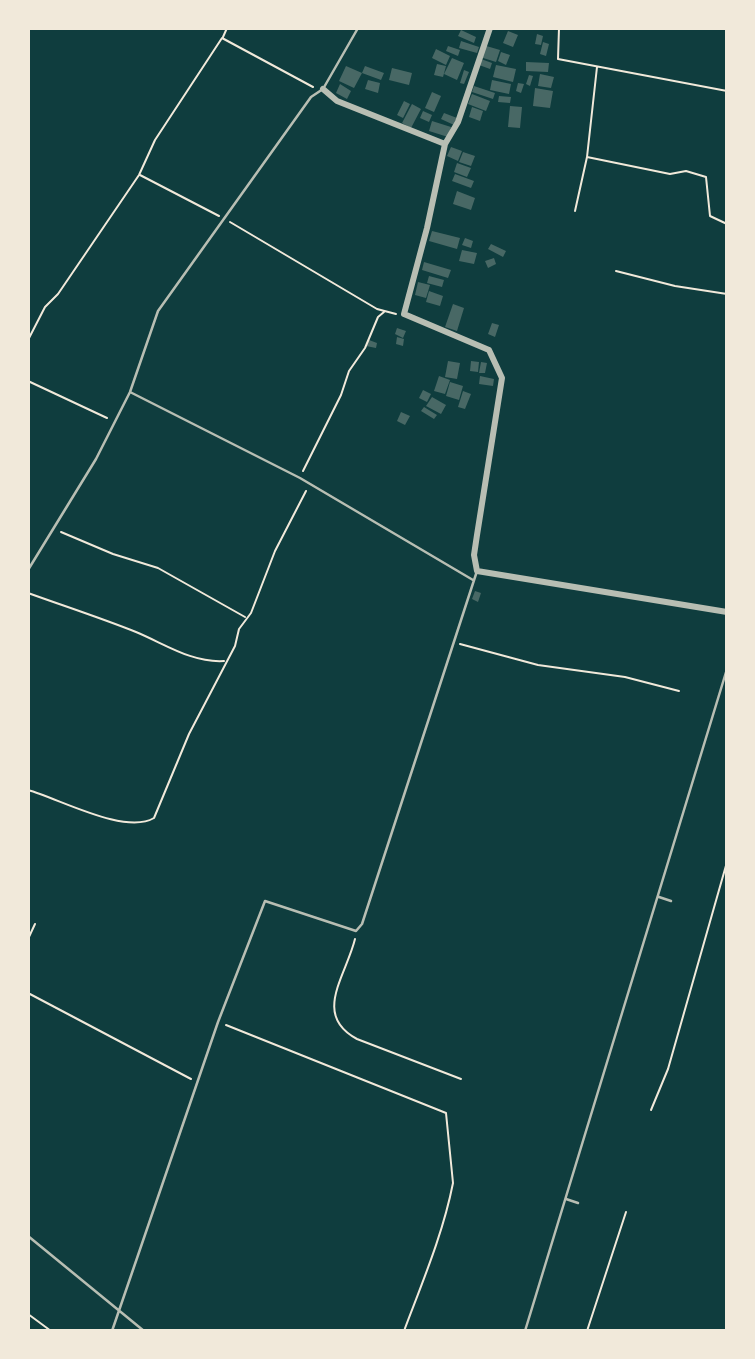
<!DOCTYPE html>
<html>
<head>
<meta charset="utf-8">
<style>
	body { margin:0 }
	#map { position:relative; width:755px; height:1359px; overflow:hidden; background:#0f3d3e; font-family:"Libre Baskerville",serif }
	canvas { display:block }
	.frame { position:absolute; inset:0; border:30px solid #f1e9da; pointer-events:none }
</style>
</head>
<body>
<div id="map">
<canvas width="755" height="1359"></canvas>
<div class="frame"></div>
</div>
<script>
const g = document.querySelector('canvas').getContext('2d');
g.lineJoin = 'round';
function fillPath(path, color) {
  g.fillStyle = color;
  g.fill(path, 'evenodd');
}
function trace(path, color, width, dash) {
  g.strokeStyle = color;
  g.lineWidth = width;
  g.lineCap = dash ? 'butt' : 'round';
  g.setLineDash(dash || []);
  g.stroke(path);
}
fillPath(new Path2D(`
	M461 30 476 37 474 43 458 36Z
	M508 31 518 35 513 47 503 43Z
	M537 34 543 36 541 45 535 44Z
	M461 41 479 47 477 53 459 48Z
	M543 42 549 44 546 56 540 54Z
	M483 45 500 50 496 62 480 57Z
	M448 46 460 50 458 56 446 51Z
	M436 49 450 56 446 65 432 58Z
	M501 52 510 55 506 65 498 61Z
	M452 58 464 63 457 80 444 74Z
	M481 59 492 63 490 69 479 65Z
	M526 62 549 63 548 72 526 71Z
	M437 64 446 66 443 77 434 75Z
	M496 65 516 69 513 82 493 77Z
	M346 66 362 73 354 88 339 81Z
	M365 66 384 73 381 80 362 73Z
	M392 68 412 73 409 85 389 80Z
	M464 70 469 72 464 84 460 83Z
	M540 74 554 77 551 88 538 86Z
	M529 75 533 76 530 86 526 84Z
	M368 80 380 83 378 93 365 89Z
	M492 80 511 84 509 94 490 90Z
	M518 83 524 84 521 93 516 91Z
	M340 84 351 91 347 99 336 93Z
	M474 86 495 93 493 99 472 92Z
	M535 88 553 91 550 108 533 106Z
	M432 92 441 96 434 112 425 108Z
	M472 94 490 101 486 111 468 104Z
	M499 96 511 97 510 103 498 102Z
	M404 101 410 104 403 118 397 115Z
	M412 104 421 109 411 128 402 123Z
	M510 106 522 107 520 128 508 127Z
	M472 107 483 111 480 121 469 117Z
	M423 111 432 115 429 122 420 118Z
	M444 113 457 118 454 125 441 119Z
	M432 121 451 127 448 137 429 131Z
	M451 147 462 151 458 161 447 156Z
	M463 152 475 156 471 166 459 162Z
	M457 163 471 168 467 177 454 172Z
	M455 174 474 181 471 188 452 181Z
	M457 191 475 198 471 210 453 204Z
	M432 231 460 238 457 249 429 241Z
	M465 238 473 241 471 248 462 245Z
	M491 244 506 251 503 257 488 249Z
	M462 250 477 253 474 264 459 261Z
	M494 258 496 264 488 268 485 261Z
	M424 262 451 270 448 278 422 270Z
	M429 276 444 280 442 287 427 283Z
	M418 282 430 285 426 298 415 295Z
	M429 291 443 296 440 306 426 302Z
	M453 304 464 308 457 331 445 327Z
	M492 323 499 325 495 337 488 334Z
	M397 328 406 331 403 338 395 334Z
	M397 337 404 339 403 346 396 344Z
	M369 340 377 343 376 348 366 346Z
	M448 361 460 363 457 379 445 377Z
	M471 361 479 362 478 372 470 371Z
	M481 362 487 363 485 373H479Z
	M439 376 450 380 445 394 434 391Z
	M480 376 494 379 493 386 479 384Z
	M450 382 463 386 459 400 446 396Z
	M423 390 431 394 427 402 419 398Z
	M463 391 471 394 465 409 458 407Z
	M432 397 446 405 441 414 426 406Z
	M424 407 437 415 434 419 421 411Z
	M401 412 410 416 405 425 397 421Z
	M475 591 481 593 478 602 472 599Z`), '#486865');
trace(new Path2D(`
	M559 28 558 59 727 91
	M223 37 227 28
	M587 157 670 174 686 171 706 177 710 216 727 224
	M140 175 219 216
	M575 211 587 157 597 67
	M230 222 377 309 396 314
	M616 271 675 286 727 294
	M28 340 45 307 58 294 139 175 155 140 222 38 313 87
	M28 381 107 418
	M303 471 341 395 349 371 365 348 378 317 384 312
	M61 532 113 554 158 568 245 617
	M28 593C64 606 101 618 136 632 165 644 192 663 224 661
	M460 644 538 665 625 677 679 691
	M28 790C60 799 125 835 154 818L189 734 235 646 239 629 251 613 275 551 306 491
	M28 939 35 924
	M355 939C346 976 312 1015 357 1039L461 1079
	M28 993 191 1079
	M226 1025 446 1113 453 1183C443 1234 422 1283 404 1331
	M651 1110 668 1069 727 862
	M28 1314 51 1331
	M587 1331 626 1212`), '#f1e9da', 2);
trace(new Path2D(`
	M130 392 300 478 473 580
	M28 570 96 459 130 392 158 311 311 97 323 89 358 28
	M659 897 671 901
	M566 1199 578 1203
	M28 1236 144 1331
	M112 1331 218 1022 265 901 356 931 362 924 477 571
	M525 1331 727 669`), '#b8beb3', 2.5);
trace(new Path2D(`
	M490 28 458 122 445 144 427 228 404 314 489 350 502 378 477 535 474 555 477 571 727 612
	M323 89 337 101 445 144`), '#b8beb3', 6);
</script>
</body>
</html>
